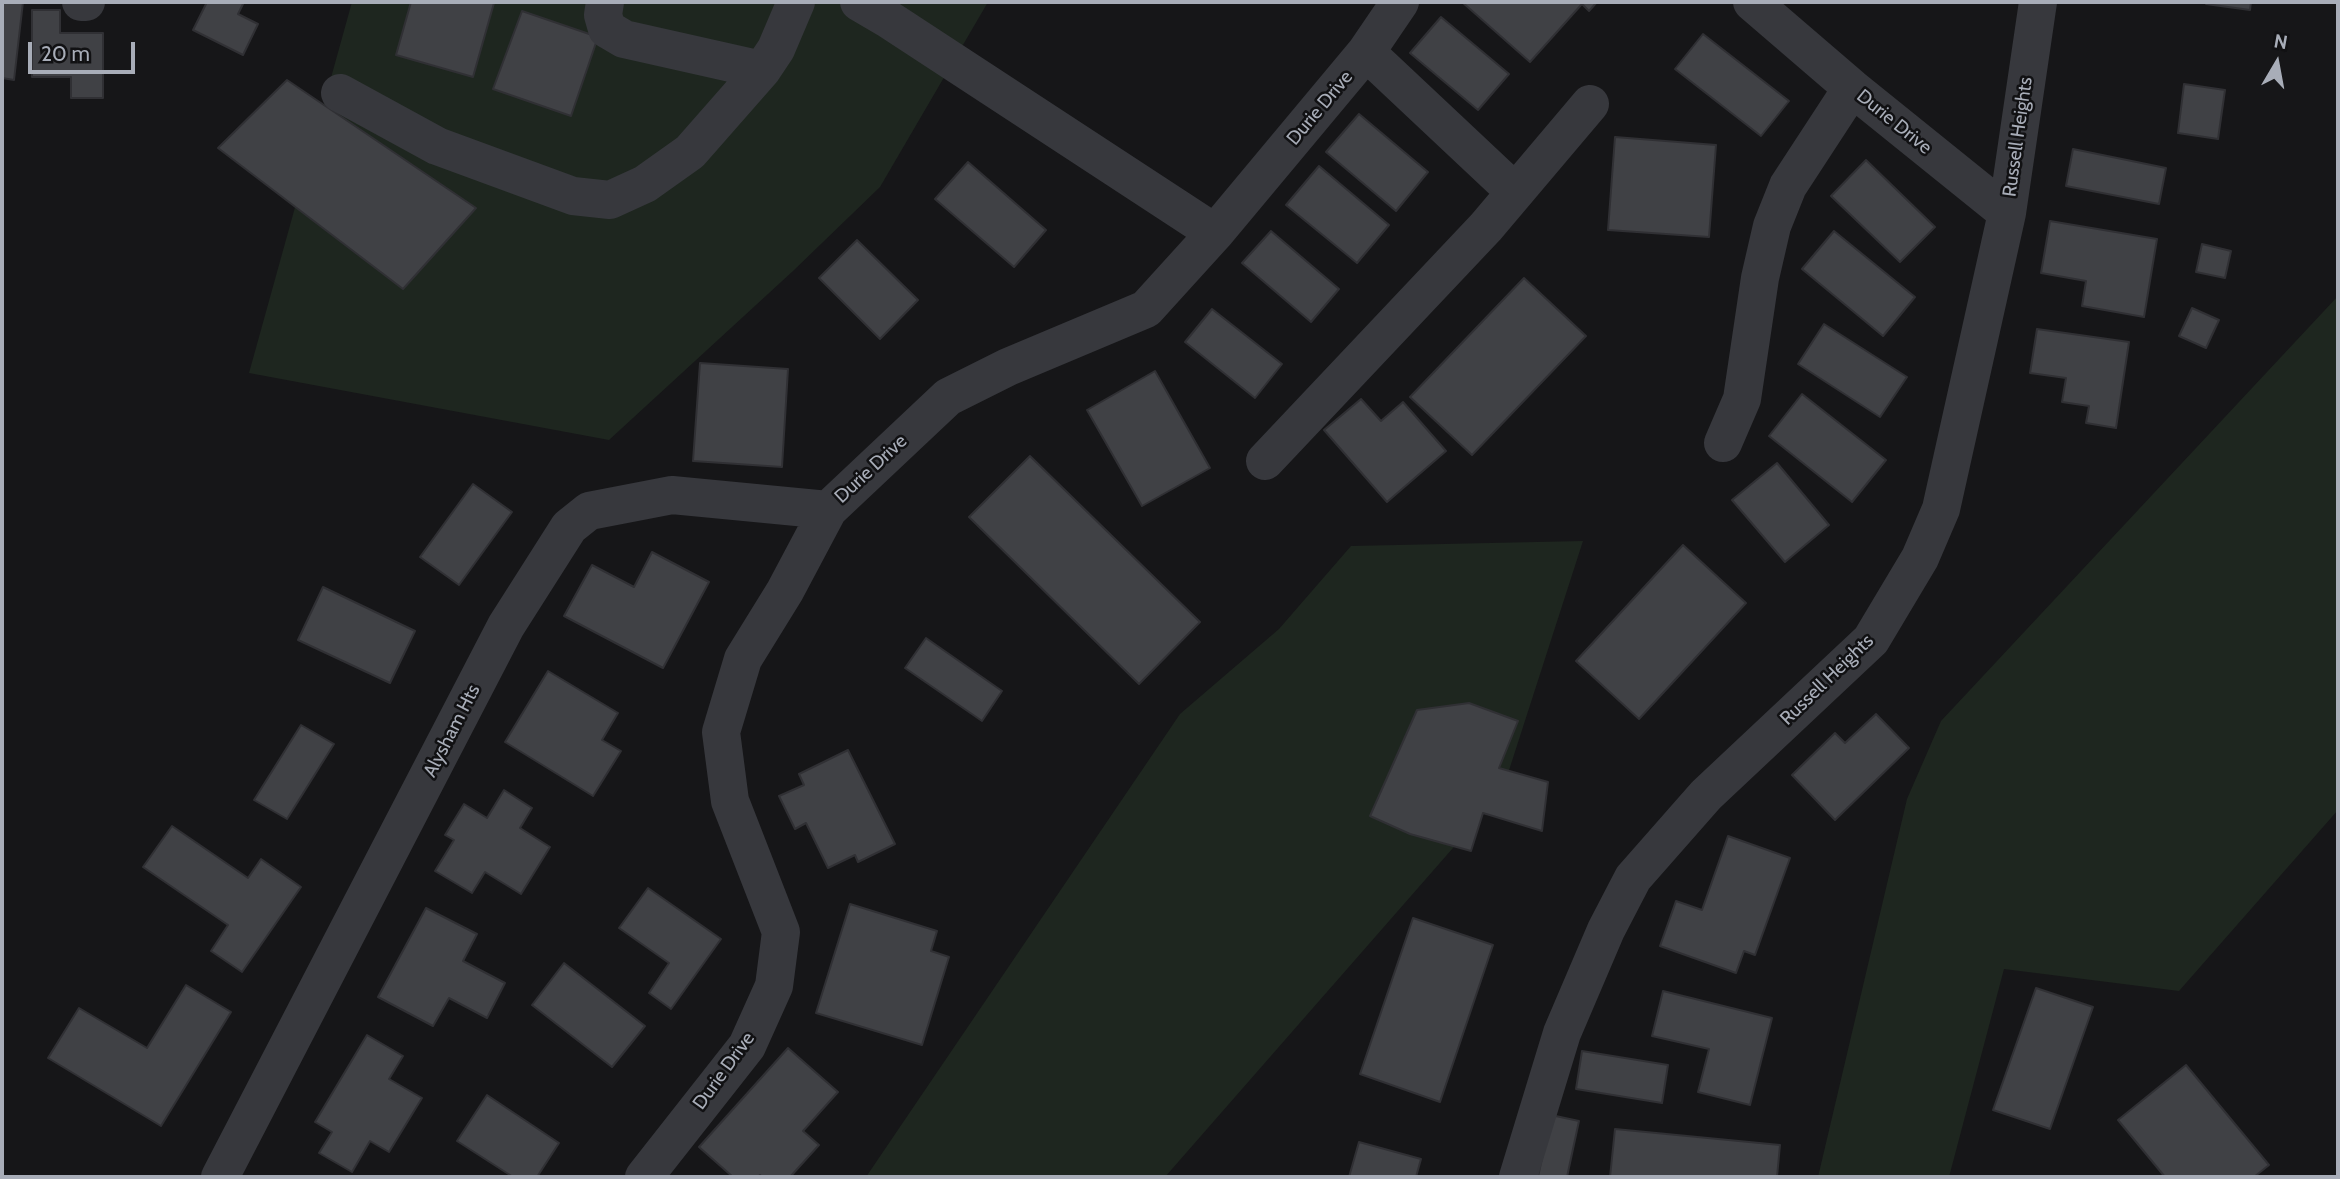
<!DOCTYPE html>
<html>
<head>
<meta charset="utf-8">
<style>
	body { margin:0 }
	#map { position:relative; width:2340px; height:1179px; overflow:hidden; background:#161618; font-family:Cabin,sans-serif }
	canvas { display:block }
	.frame { position:absolute; inset:0; border:4px solid #a8adb8; pointer-events:none }
	.north { position:absolute; left:2242px; top:28px; width:70px; height:70px; -webkit-text-stroke:5px #111113; paint-order:stroke; rotate:10deg; font-size:19px; font-weight:700; line-height:28px; text-align:center; color:#a8adb8 }
	.north::after { content:''; display:block; margin:auto; width:24px; height:32px; background:#a8adb8; clip-path:polygon(50% 0,100% 100%,50% 72%,0 100%) }
	.scale { position:absolute; left:28px; top:42px; width:107px; height:32px; box-sizing:border-box; border:4px solid #a8adb8; border-top:0; padding-left:9px; font-size:21px; line-height:24px; white-space:nowrap; color:#a8adb8; -webkit-text-stroke:5px #111113; paint-order:stroke }
</style>
</head>
<body>
<div id="map">
<canvas width="2340" height="1179"></canvas>
<div class="frame"></div>
<div class="north">N</div>
<div class="scale">20 m</div>
</div>
<script>
const g = document.querySelector('canvas').getContext('2d');
g.lineJoin = 'round';
function fillPath(path, color) {
  g.fillStyle = color;
  g.fill(path, 'evenodd');
}
function trace(path, color, width, dash) {
  g.strokeStyle = color;
  g.lineWidth = width;
  g.lineCap = dash ? 'butt' : 'round';
  g.setLineDash(dash || []);
  g.stroke(path);
}
function drawText(font, color, halo, rows, align = 'center') {
  g.font = font + ' Cabin,sans-serif';
  g.lineWidth = 5;
  g.setLineDash([]);
  g.textBaseline = 'middle';
  g.strokeStyle = halo;
  g.fillStyle = color;
  for (const [text, x, y, turn = 0] of rows) {
    g.save();
    g.translate(x, y);
    g.rotate((+turn || 0) * Math.PI / 180);
    g.textAlign = isNaN(turn) ? turn : align;
    if (halo) g.strokeText(text, 0, 0);
    g.fillText(text, 0, 0);
    g.restore();
  }
}
fillPath(new Path2D(`
	M352 2H988L880 187 793 271 609 440 249 373Z
	M2338 296V810L2179 991 2004 969 1949 1177H1818L1907 799 1941 721Z
	M1583 541 1502 792 1165 1177H866L1180 714 1279 629 1351 546Z`), '#1e261f');
const building = new Path2D(`
	M2 2H23L14 80 2 78Z
	M207 2H244L238 14 258 24 243 55 193 30Z
	M411 2 494 3 473 77 396 55Z
	M1462 2H1597L1589 11 1582 4 1530 62Z
	M2207 2H2251L2250 10 2206 4Z
	M32 10H60V33H103V98H71V77H32Z
	M522 11 598 37 571 116 493 89Z
	M1441 17 1509 74 1478 110 1410 53Z
	M1703 34 1789 101 1761 136 1675 69Z
	M287 80 476 208 403 289 218 148Z
	M2184 84 2225 90 2218 139 2178 133Z
	M1359 114 1428 172 1396 211 1326 152Z
	M1615 137 1716 145 1709 237 1608 230Z
	M2073 149 2166 168 2159 204 2066 186Z
	M1866 160 1935 227 1900 262 1831 196Z
	M968 162 1046 230 1014 267 935 199Z
	M1319 166 1389 225 1357 263 1286 205Z
	M2050 221 2157 239 2144 317 2082 306 2086 281 2041 273Z
	M1271 231 1339 289 1311 322 1242 263Z
	M1834 231 1915 297 1883 336 1802 269Z
	M857 240 918 300 880 339 819 278Z
	M2202 244 2231 251 2225 278 2196 272Z
	M1524 278 1586 336 1472 455 1410 397Z
	M2192 308 2219 320 2206 348 2179 336Z
	M1212 309 1282 364 1255 398 1185 342Z
	M1824 324 1907 377 1880 417 1798 364Z
	M2037 329 2129 342 2116 428 2086 423 2089 406 2062 402 2066 378 2030 373Z
	M700 363 788 369 782 467 693 461Z
	M1155 371 1210 468 1142 506 1087 410Z
	M1802 394 1886 460 1852 502 1769 436Z
	M1361 399 1381 421 1403 402 1446 451 1387 502 1324 430Z
	M1030 456 1200 622 1139 684 969 517Z
	M1777 463 1829 525 1785 562 1732 500Z
	M473 484 512 512 459 585 420 557Z
	M1683 545 1746 603 1639 719 1576 661Z
	M652 552 709 582 663 668 564 616 592 565 634 587Z
	M323 587 415 631 390 683 298 640Z
	M926 638 1002 691 982 721 905 668Z
	M548 671 618 713 602 740 621 751 593 796 505 742Z
	M1469 703 1518 721 1499 768 1548 782 1542 831 1483 813 1471 851 1410 834 1370 816 1417 710Z
	M1876 714 1909 748 1835 820 1792 775 1835 733 1845 743Z
	M301 725 334 744 287 819 254 800Z
	M848 750 895 844 858 862 855 855 828 868 806 823 795 829 779 796 804 785 799 774Z
	M504 790 532 808 520 828 550 847 521 894 485 872 472 893 435 871 454 840 445 835 464 804 487 818Z
	M172 826 248 878 261 859 301 887 242 972 211 951 228 925 143 867Z
	M1728 836 1790 858 1755 955 1744 951 1736 973 1660 946 1676 901 1702 910Z
	M648 888 721 939 671 1009 649 993 669 963 619 928Z
	M850 904 937 931 931 951 949 957 922 1045 816 1013Z
	M426 908 477 934 463 961 505 983 487 1018 449 998 433 1026 378 997Z
	M1413 918 1493 945 1440 1102 1360 1074Z
	M564 963 645 1026 612 1067 532 1005Z
	M186 985 231 1012 161 1126 48 1058 79 1008 147 1048Z
	M2036 988 2093 1007 2050 1129 1993 1110Z
	M1663 991 1772 1018 1750 1105 1698 1092 1709 1049 1652 1036Z
	M367 1035 403 1056 389 1079 422 1098 389 1152 370 1141 352 1172 319 1153 332 1132 315 1122Z
	M788 1048 838 1092 803 1131 819 1145 790 1177H762L760 1175 758 1177H733L699 1147Z
	M1582 1051 1668 1065 1662 1103 1576 1089Z
	M2186 1065 2269 1165 2254 1177H2165L2118 1120Z
	M487 1095 559 1143 537 1177H513L457 1141Z
	M1551 1115 1579 1121 1567 1177H1538Z
	M1615 1129 1780 1145 1777 1177H1610Z
	M1359 1142 1421 1159 1416 1177H1349Z`);
fillPath(building, '#404145');
trace(building, '#303034', 2);
trace(new Path2D(`
	M81 2H86
	M605 2 603 15 607 29 624 39 762 70
	M859 2 888 19 1215 233
	M1752 2 1852 88 2007 213
	M1366 52 1515 192
	M340 93 437 146 573 196 610 200 645 184 690 152 762 70 776 49 796 2
	M1723 443 1742 399 1760 278 1772 226 1788 186 1852 88
	M1265 461 1486 227 1590 104
	M220 1177 506 626 569 527 589 511 672 495 828 510
	M644 1177 747 1046 774 986 781 932 730 801 721 732 743 659 785 591 828 510 948 397 1008 367 1146 309 1215 233 1366 52 1400 2
	M1518 1177 1562 1033 1606 930 1633 878 1706 795 1871 640 1920 558 1941 509 2007 213 2038 2`), '#37383d', 38);
drawText('19px', '#a8adb8', '#111113', [
	["Durie Drive",1320,108,-50],
	["Durie Drive",1894,122,39],
	["Russell Heights",2018,137,-82],
	["Durie Drive",871,469,-43],
	["Russell Heights",1827,680,-44],
	["Alysham Hts",452,731,-63],
	["Durie Drive",724,1071,-54]
]);
</script>
</body>
</html>
